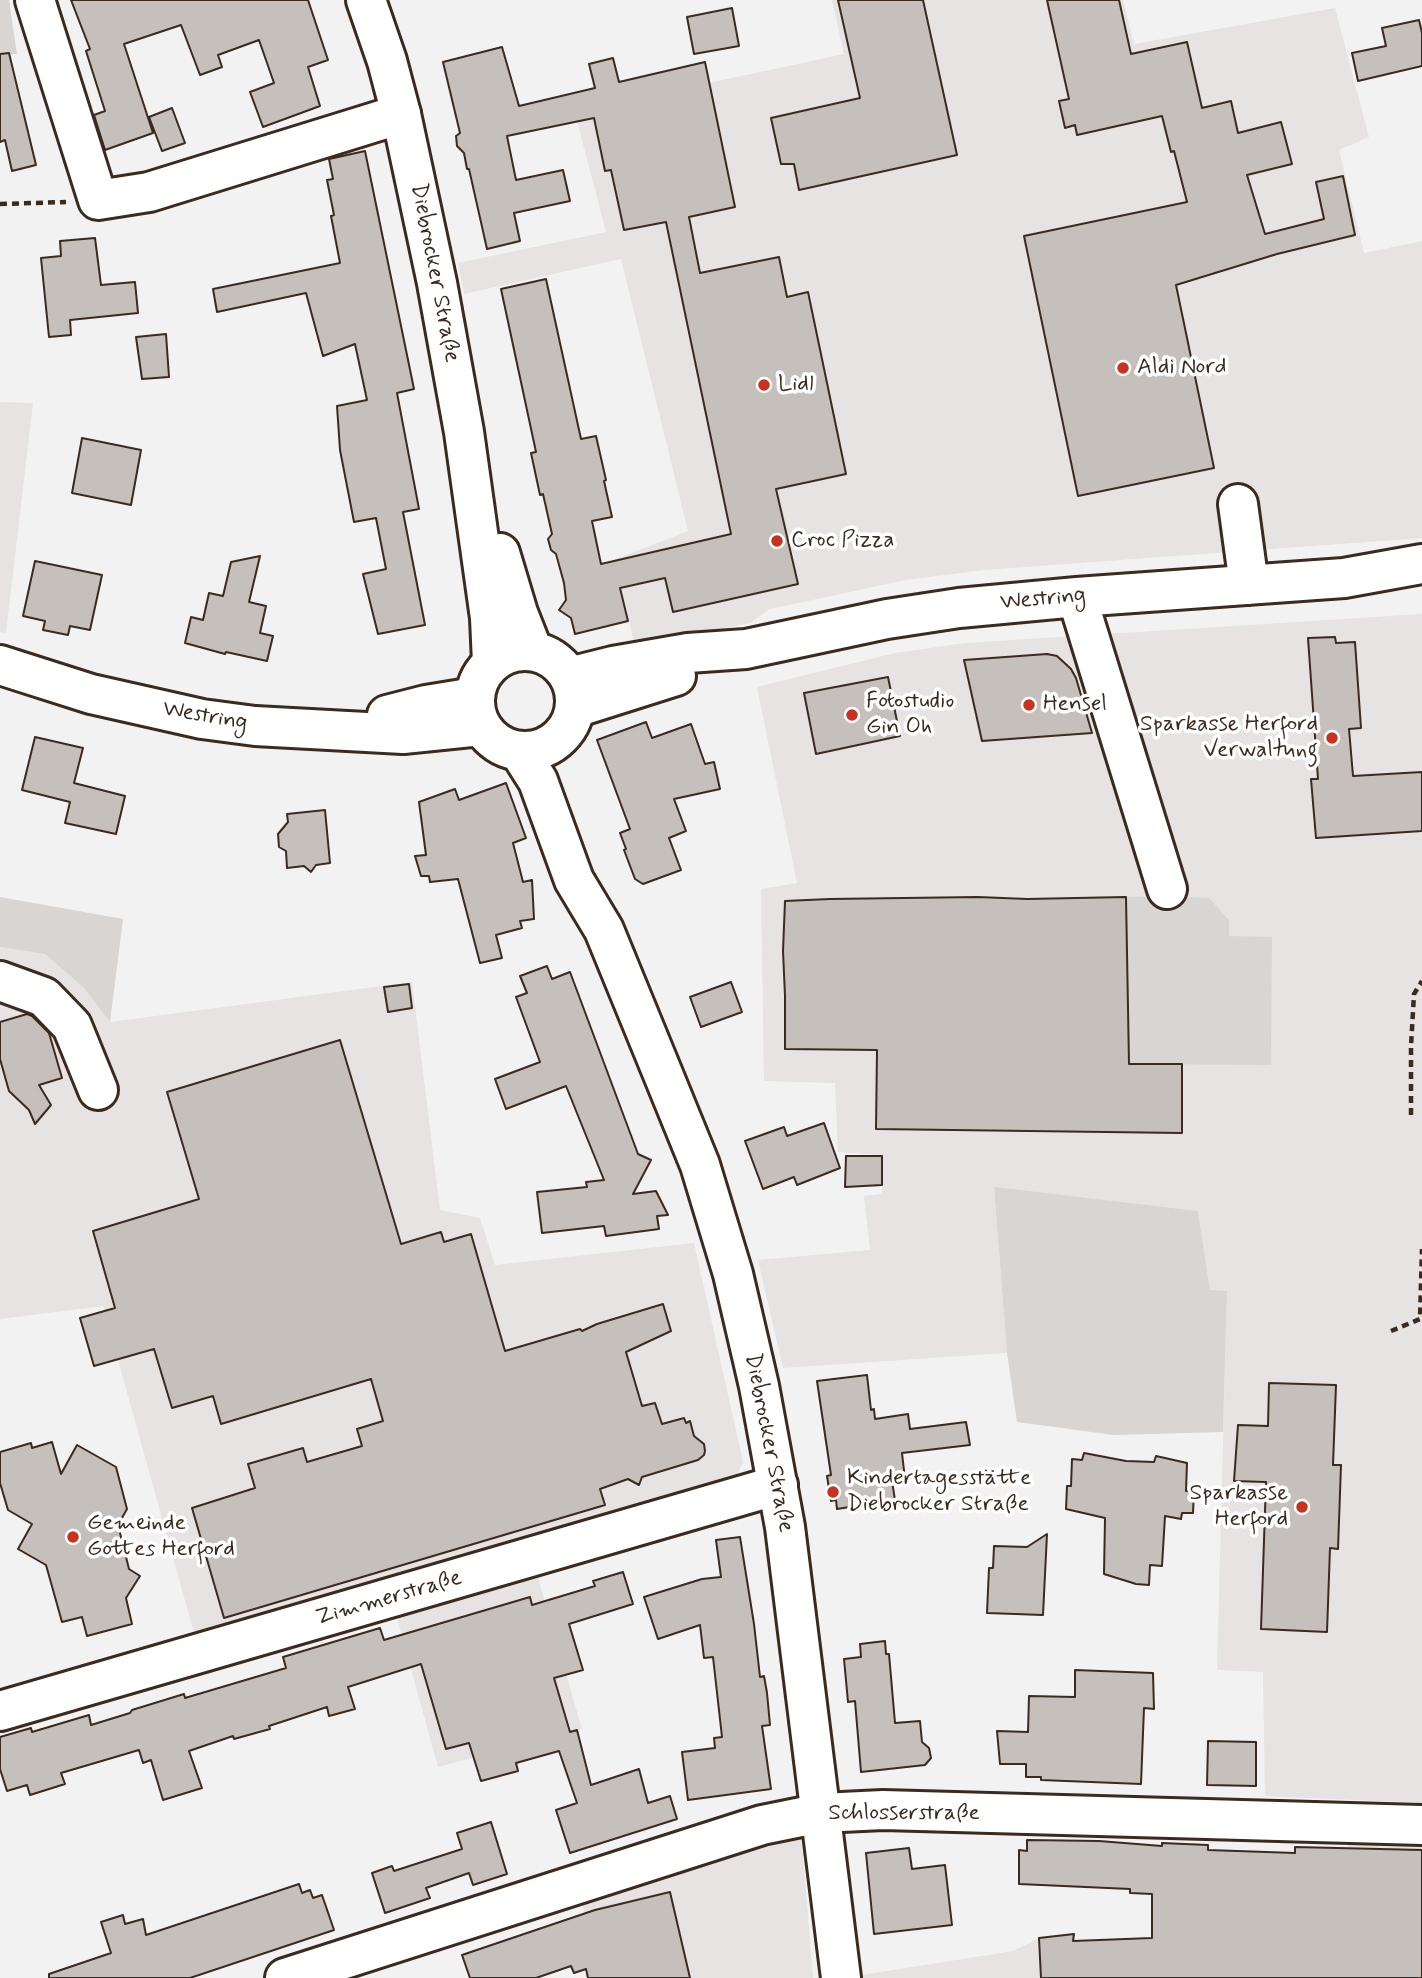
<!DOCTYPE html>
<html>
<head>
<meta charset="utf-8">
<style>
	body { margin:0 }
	canvas { display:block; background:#f3f2f2 }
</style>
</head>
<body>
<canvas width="1422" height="1978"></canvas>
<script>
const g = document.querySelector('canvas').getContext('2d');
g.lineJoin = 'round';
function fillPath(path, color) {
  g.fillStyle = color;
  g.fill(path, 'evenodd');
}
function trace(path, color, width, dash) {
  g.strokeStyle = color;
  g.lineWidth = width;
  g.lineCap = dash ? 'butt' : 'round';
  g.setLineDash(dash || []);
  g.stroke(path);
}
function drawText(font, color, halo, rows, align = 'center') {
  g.font = font + ' Mynerve,sans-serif';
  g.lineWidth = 7;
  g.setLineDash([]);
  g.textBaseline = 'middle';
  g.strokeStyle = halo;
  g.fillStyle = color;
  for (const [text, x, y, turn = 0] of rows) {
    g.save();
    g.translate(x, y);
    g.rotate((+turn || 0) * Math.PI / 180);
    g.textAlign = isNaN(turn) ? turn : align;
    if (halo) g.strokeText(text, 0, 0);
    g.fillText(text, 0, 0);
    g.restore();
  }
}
fillPath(new Path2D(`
	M832 0H1123L1134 44 1335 8 1369 137 1339 150 1364 253 1422 241V538L984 570 906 580 770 609 750 623 673 639 634 645 626 605 616 589 608 562 688 531 621 259 464 294 458 263 606 232 570 94 658 71 661 81 681 89 844 54Z
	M0 402 33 403 6 633 0 632Z
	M1422 614V1803L1265 1796 1263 1672 1217 1670 1227 1291 1210 1290 1198 1211 994 1188 1007 1353 783 1368 758 1260 870 1250 864 1196 882 1194 883 1155 838 1152 835 1083 764 1081 761 889 797 883 757 687 895 653 965 643Z
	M0 947 45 954 84 988 110 1022 412 982 440 1210 480 1218 495 1265 694 1243 743 1462 736 1477 194 1633 103 1306 0 1319Z
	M538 1578 582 1729 438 1767 397 1618Z
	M799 1827 803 1855 813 1978H588L586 1969 583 1900Z
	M1422 1840V1978H862V1975L1013 1951 1039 1938 1074 1934V1941L1350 1932 1348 1841Z`), '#e6e3e2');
fillPath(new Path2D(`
	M0 0H9L17 54 0 55Z
	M1185 896 1186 897 1209 898 1229 920V936L1272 937 1271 1065 1129 1064 1126 897Z
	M0 897 123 919 110 1022 84 988 45 954 0 947Z
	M994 1187 1198 1211 1210 1290 1227 1291 1223 1432 1114 1435 1017 1422 1007 1353Z`), '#d8d5d2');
const building = new Path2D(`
	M71 0H308L328 60 308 67 320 106 263 127 250 92 274 83 259 40 218 55 222 67 200 75 181 25 124 44 153 133 105 150 94 115 105 111 86 51 90 49Z
	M838 0H923L957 155 799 190 794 164H781L771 118 860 98Z
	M1047 0H1119L1131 54 1187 42 1202 108 1231 101 1238 133 1281 122 1292 164 1247 175 1265 234 1324 219 1316 182 1343 176 1355 235 1277 254 1176 285 1214 468 1078 496 1024 236 1187 202 1174 151 1171 152 1162 116 1077 135 1075 125 1065 128 1059 101 1069 99Z
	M732 8 739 46 694 54 687 17Z
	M1419 20 1422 33V66L1358 81 1352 53 1386 46 1382 28Z
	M502 47 519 106 595 88 589 64 613 58 619 82 705 62 735 207 689 217 700 273 779 257 787 297 808 292 846 474 776 489 798 584 673 612 665 578 620 588 628 621 575 634 571 618 559 610 566 600 564 583 556 554 551 550 548 539 552 534 543 494 540 495 531 453 536 452 501 289 546 279 581 439 596 436 606 480 604 481 612 517 592 521 601 564 731 534 666 222 624 230 611 170 605 171 594 118 507 136 516 180 563 170 570 201 514 213 520 241 487 249 469 169H467L464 153 457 146 456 136 460 133 443 62Z
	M9 53 36 165 12 171 5 140 0 142V54Z
	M172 108 185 143 162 151 149 117Z
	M365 151 414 389 397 393 419 509 403 512 425 625 378 634 363 574 386 569 376 518 354 522 340 450 337 406 367 400 355 344 323 356 306 293 217 312 213 289 340 263 331 216 334 215 327 180 333 179 329 159Z
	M95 238 101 285 135 282 138 313 70 320 71 335 49 337 41 258 61 256 60 241Z
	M166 334 169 377 142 379 136 337Z
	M82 438 141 450 131 505 72 493Z
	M260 556 249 602 266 606 260 633 273 636 267 661 226 652 225 654 185 643 191 617 203 620 209 593 223 596 231 562Z
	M35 561 102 575 90 630 70 626 68 635 43 630 45 621 23 616Z
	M1335 637 1336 643 1355 642 1361 728 1349 729 1353 776 1422 772V831L1316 838 1311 779H1318L1308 638Z
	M1047 654 1057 656 1071 669 1076 678 1092 733 982 741 964 660Z
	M888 677 900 736 816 754 804 693Z
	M646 722 652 738 691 724 705 764 714 762 720 789 674 799 686 831 669 838 681 870 643 884 635 879 624 850 626 849 620 833 630 829 597 740Z
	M35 737 83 748 74 783 125 796 116 834 65 823 70 802 22 790Z
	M506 783 526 838 513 843 523 882 532 880 534 919 520 921 522 928 496 935 502 958 480 963 458 879 430 882 429 876H421L415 856 426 855 419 802 455 789 459 800Z
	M325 810 330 863 316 865 311 872 304 866 287 868 286 851 279 847 278 834 288 822 287 814Z
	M978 897 1027 899 1126 897 1129 1064H1182V1133L876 1129 877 1050 785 1049V996L783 951 785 901 830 899Z
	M547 966 552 979 570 972 638 1154 651 1160 633 1194 656 1191 668 1215 657 1216 659 1229 606 1236 604 1226 542 1233 537 1192 587 1187 586 1182 604 1180 566 1086 506 1109 495 1079 540 1062 516 997 527 993 520 976Z
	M731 982 742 1012 701 1027 690 997Z
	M409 984 412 1008 388 1012 384 987Z
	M27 1014 32 1016 49 1033 62 1078 39 1085 51 1105 35 1124 29 1110 9 1091 0 1059V1022Z
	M340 1040 401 1244 441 1232 444 1242 471 1234 505 1351 580 1329 582 1331 597 1324 663 1304 671 1331 626 1352 642 1406 655 1403 662 1424 684 1418 686 1423 690 1421 694 1436 704 1444 705 1451 704 1455 698 1460 642 1477 639 1485 628 1479 600 1489 605 1505 224 1618 192 1508 255 1488 248 1464 303 1448 307 1462 362 1446 357 1429 383 1421 371 1379 221 1424 213 1396 172 1408 154 1349 94 1366 80 1318 115 1308 93 1231 199 1199 167 1092Z
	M824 1123 840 1168 797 1185 794 1177 763 1189 745 1141 784 1127 787 1136Z
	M846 1156H882V1185L845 1187Z
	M867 1375 871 1410 874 1409 875 1419 908 1414 910 1429 966 1422 970 1445 902 1453 905 1479 892 1481 895 1500 837 1509 836 1500 831 1501 827 1476 831 1475 817 1381Z
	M1269 1383 1336 1385 1333 1465H1341L1338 1549 1330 1548 1327 1632 1261 1629 1266 1482 1234 1481 1238 1425 1268 1426Z
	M52 1442 61 1474 77 1445 116 1467 127 1509 118 1525 129 1569 140 1576 126 1598 132 1624 87 1636 82 1617 62 1622 46 1565 18 1549 32 1524 8 1510 0 1483V1452L31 1443 32 1448Z
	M1084 1453 1126 1461 1154 1462 1156 1456 1187 1463 1186 1491H1194L1193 1513H1182L1181 1519 1165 1516 1162 1566 1150 1565 1149 1585 1136 1584 1104 1574 1105 1518 1066 1509 1067 1486H1071L1072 1459 1082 1460Z
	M1047 1534 1043 1615 987 1613 989 1568H993L994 1546 1027 1547Z
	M740 1537 754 1624 760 1677 764 1676 767 1693 770 1725 762 1726 771 1789 688 1800 682 1752 715 1748 714 1738 722 1737 713 1657 704 1658 700 1625 658 1639 644 1597 702 1579 721 1577 716 1540Z
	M623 1572 633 1604 569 1624 583 1670 554 1678 570 1732 577 1730 591 1785 639 1769 648 1803 670 1796 677 1819 570 1853 556 1810 577 1803 559 1751 516 1763 518 1771 481 1781 469 1743 446 1749 421 1664 348 1687 355 1709 329 1716 327 1707 269 1726 270 1729 234 1739 233 1736 189 1751 202 1788 163 1800 151 1760 143 1763 139 1750 61 1773 65 1784 30 1795 27 1785 7 1791 0 1769V1737L31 1728 32 1732 89 1715 91 1725 130 1713 132 1710 184 1694 185 1698 286 1668 283 1657 380 1628 384 1640 530 1597 532 1605 595 1586 593 1581Z
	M885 1641 886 1654H889L895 1723 920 1721 922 1742 929 1748 931 1758 925 1765 861 1772 855 1701 848 1702 844 1659 861 1657 860 1644Z
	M1075 1670 1153 1673 1154 1709 1144 1708 1141 1784 1041 1780V1777H1026V1764H1000L997 1731 1028 1732 1029 1696 1075 1697Z
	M1208 1741 1256 1742V1786L1207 1785Z
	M491 1822 507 1874 473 1885 469 1873 426 1888 430 1898 385 1913 372 1873 392 1866 394 1871 462 1849 457 1833Z
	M1027 1840 1099 1841 1162 1846V1843L1208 1845V1850L1295 1853V1847L1422 1850V1978H1041L1039 1938 1074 1934 1073 1941 1152 1938V1894L1130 1893V1889L1019 1884V1850L1027 1851Z
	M909 1848 912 1869 945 1865 952 1925 874 1934 866 1853Z
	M299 1884 302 1893 310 1890 313 1898 322 1895 334 1930 190 1978H49V1974L111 1953 101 1922 123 1915 125 1924 143 1919 146 1935Z
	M670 1892 690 1978H588L586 1969 574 1973 571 1966 536 1978H470L462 1955 595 1910Z`);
fillPath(building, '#c6c0bd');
trace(building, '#3b2a1e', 2);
const minor = new Path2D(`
	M35 0 98 200 149 192 401 114
	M1238 504 1249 585
	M1077 597 1167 889
	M0 665 91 694 202 719 255 726 403 734 481 726
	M569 677 613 666 688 653 746 649 887 619 959 608 1077 597 1344 578 1422 564
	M575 708 676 676
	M387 715 426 705 475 697
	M0 981 44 997 72 1026 98 1090
	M0 1711 778 1485
	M285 1978 762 1825 821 1813 883 1810 1422 1825`);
const major = new Path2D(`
	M366 0 387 61 401 114 437 283 464 432 490 618 492 663
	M500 553 518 613 533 651
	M475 701a50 50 0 1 1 100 0a50 50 0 1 1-100 0Z
	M519 751 538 781 574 880 604 930 665 1079 700 1165 733 1274 759 1386 785 1527 841 1978`);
trace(minor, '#3b2a1e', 44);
trace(major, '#3b2a1e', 44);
trace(new Path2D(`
	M0 204 66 202
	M1411 1115V1046L1414 994 1422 981
	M1391 1331 1420 1319 1422 1249`), '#3b2a1e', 4.5, [7, 5]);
trace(minor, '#fff', 38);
trace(major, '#fff', 38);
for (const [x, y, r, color] of [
	[1123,368,7,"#c8321e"],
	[764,385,7,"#c8321e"],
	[777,541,7,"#c8321e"],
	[1029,705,7,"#c8321e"],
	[852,715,7,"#c8321e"],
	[1332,738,7,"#c8321e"],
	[833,1492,7,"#c8321e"],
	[1302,1507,7,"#c8321e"],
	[73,1537,7,"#c8321e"]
]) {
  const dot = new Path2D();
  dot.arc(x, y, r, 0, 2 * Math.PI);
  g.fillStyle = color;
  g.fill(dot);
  trace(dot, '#fff', 2.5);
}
drawText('23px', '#3b2a1e', '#fff', [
	["Diebrocker Straße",434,273,79],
	["Westring",1043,600,-5],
	["Westring",205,717,10],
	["Diebrocker Straße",768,1443,79],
	["Zimmerstraße",389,1599,-16],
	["Schlosserstraße",904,1814]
]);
drawText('23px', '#3b2a1e', '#fff', [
	["Aldi Nord",1137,368],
	["Lidl",778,385],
	["Croc Pizza",791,541],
	["Fotostudio",866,702],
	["Gin Oh",866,728],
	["Hensel",1043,705],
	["Sparkasse Herford",1318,725,"right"],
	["Verwaltung",1318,751,"right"],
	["Kindertagesstätte",847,1479],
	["Diebrocker Straße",847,1505],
	["Sparkasse",1288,1494,"right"],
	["Herford",1288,1520,"right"],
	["Gemeinde",87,1524],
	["Gottes Herford",87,1550]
], 'left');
</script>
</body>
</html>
